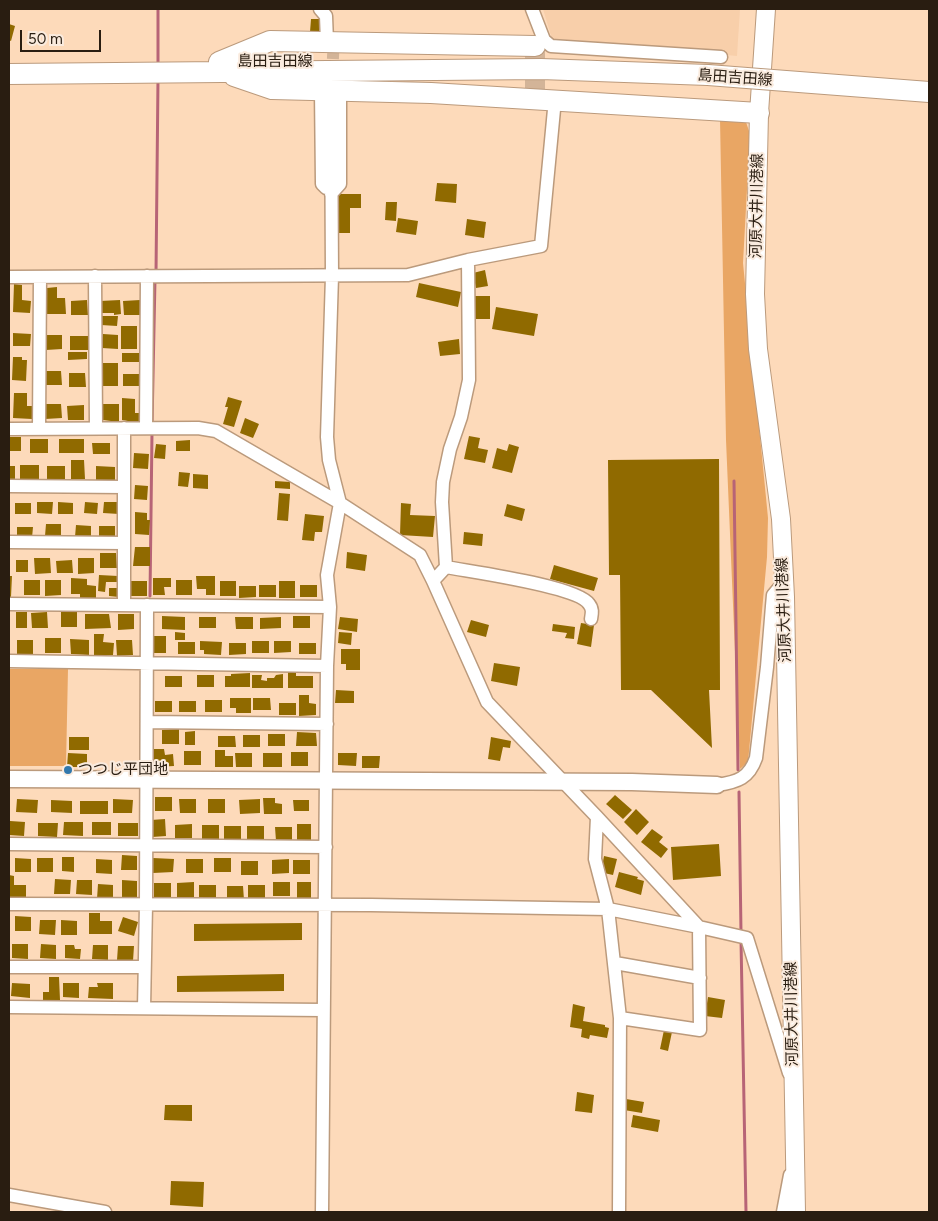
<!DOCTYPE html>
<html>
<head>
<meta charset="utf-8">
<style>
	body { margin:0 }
	#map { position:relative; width:938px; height:1221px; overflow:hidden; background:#fddaba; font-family:Figtree,sans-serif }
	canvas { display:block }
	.frame { position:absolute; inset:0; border:10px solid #291d11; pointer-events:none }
	.scale { position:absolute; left:20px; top:30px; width:81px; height:22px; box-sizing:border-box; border:2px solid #291d11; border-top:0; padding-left:6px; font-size:15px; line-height:18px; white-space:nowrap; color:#291d11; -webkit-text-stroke:4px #faebde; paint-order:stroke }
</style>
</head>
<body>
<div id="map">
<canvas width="938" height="1221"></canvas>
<div class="frame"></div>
<div class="scale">50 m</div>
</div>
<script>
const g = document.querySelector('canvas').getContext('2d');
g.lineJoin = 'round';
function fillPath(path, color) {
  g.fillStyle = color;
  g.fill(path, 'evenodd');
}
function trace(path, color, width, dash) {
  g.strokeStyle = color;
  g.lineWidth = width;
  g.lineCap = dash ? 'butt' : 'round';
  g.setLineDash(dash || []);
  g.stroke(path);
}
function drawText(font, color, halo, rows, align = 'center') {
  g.font = font + ' Figtree,"Noto Sans JP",sans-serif';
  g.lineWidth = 4;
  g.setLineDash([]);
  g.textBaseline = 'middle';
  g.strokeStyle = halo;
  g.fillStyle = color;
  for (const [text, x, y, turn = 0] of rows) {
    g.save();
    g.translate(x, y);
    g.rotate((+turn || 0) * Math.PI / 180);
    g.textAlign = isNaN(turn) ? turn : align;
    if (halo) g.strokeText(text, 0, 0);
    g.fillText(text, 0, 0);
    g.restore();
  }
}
fillPath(new Path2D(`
	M543 9H740L737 56 552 39Z`), '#f8cfaa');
fillPath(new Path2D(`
	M720 119 746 122 750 134 743 263 768 518 767 557 748 762 740 769 726 440Z
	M9 669H68L66 766H9Z`), '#e9a664');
trace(new Path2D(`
	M158 66V9
	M156 273 158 79
	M152 425 155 279
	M734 481 738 770
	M150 596 152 432
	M739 792 741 933
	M741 940 746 1212`), '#b76476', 3);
fillPath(new Path2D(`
	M311 19H319V32H310Z
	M9 24 15 26 11 41 9 40Z
	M437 183 457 184 456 203 435 201Z
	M339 194H361V208H350V233H339Z
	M386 202H397L396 221 385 220Z
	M398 218 418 221 416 235 396 232Z
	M467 219 486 222 484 238 465 235Z
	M485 270 488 286 476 288 473 273Z
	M419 283 461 292 458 307 416 297Z
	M14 284 22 285V300L31 301 30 313 13 312Z
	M57 287V298H65L66 314H47V288Z
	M474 296H490V319H474Z
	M87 300 88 315H71V301Z
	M120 300 121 314 114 315V313H101L100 301Z
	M140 300V315H124L123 301Z
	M496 307 538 314 534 336 492 329Z
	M102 316H118L117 326 101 325Z
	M121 326H137V349H121Z
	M13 333 31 334 30 346H13Z
	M103 334 118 335V349L102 348Z
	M45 335H62V349L46 350Z
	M70 336H89V350H70Z
	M459 339 460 354 440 356 438 342Z
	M68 352H87V359L68 360Z
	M122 353H140L139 362H122Z
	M13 357H22V360H27L26 381 12 380Z
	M102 363H118V386H102Z
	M45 371H61L62 385H45Z
	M69 373H85L86 387H69Z
	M123 374H140L139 386H123Z
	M14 393H27V406H32V419L13 418Z
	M228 397 242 401 234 427 223 424 228 407H225Z
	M122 398 135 399V413H140V423L122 420Z
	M45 404H61L62 418 45 419Z
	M101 404H119V422L103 420Z
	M84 405V420H68L67 406Z
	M245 418 259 424 253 438 240 433Z
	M469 436 480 438 478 448 488 450 485 463 464 459Z
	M9 437H21V451H9Z
	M30 439H48V453H30Z
	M59 439H84V453H59Z
	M190 440V451H176V441Z
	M92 443H110V454H93Z
	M156 444 166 445 165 459 154 458Z
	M509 444 519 447 512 473 492 468 497 448 507 451Z
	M134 453 149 454 148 469 133 468Z
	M719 459 720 690H709L712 748 651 690H621L620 575H609L608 460Z
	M71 460H84L85 479H71Z
	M20 465H39V479H20Z
	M9 466H15V480H9Z
	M47 466H65V480H47Z
	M96 466 115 467V480H96Z
	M179 472 190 473 188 487 178 486Z
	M193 474 208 475V489L193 488Z
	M275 481 290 482V489L275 488Z
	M135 485 148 486 147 500 134 499Z
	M279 493 290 494 288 521 277 520Z
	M37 502H53L52 514 37 513Z
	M58 502 73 503V514H58Z
	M85 502 98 503 97 514 84 513Z
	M104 502H119V514L103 513Z
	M15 503H31V514H15Z
	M401 503 411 504 410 515 435 516 433 537 400 535Z
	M507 504 525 509 522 521 504 516Z
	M135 512 147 513V520H150L149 535 135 534Z
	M305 514 324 516 322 532H315L314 541 302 540Z
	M46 524H61V536H45Z
	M76 525 91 526V537H75Z
	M99 526H115V537H99Z
	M17 527H33L32 538H17Z
	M464 532 483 534 482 546 463 544Z
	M135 547H150V566H133Z
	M347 552 367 555 365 571 346 568Z
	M100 553H116L117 568H100Z
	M34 558H50L51 573 35 574Z
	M78 558H94V573L78 574Z
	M16 560H28V572H16Z
	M72 560 73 573H57L56 561Z
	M554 565 598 578 594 591 550 579Z
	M99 575 118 576V582H106L105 592 98 591Z
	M9 576H12L11 597H9Z
	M196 576H215V595H206V589H197Z
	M71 578 87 579V585L96 586V600H80V594H71Z
	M153 578H171V587H164L165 595H153Z
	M24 580H40V595H24Z
	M45 580H61V595L45 596Z
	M176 580H192V595H176Z
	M131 581H147V596H131Z
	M220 581H236V596H220Z
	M279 581H295V598H279Z
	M259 585H276V597H259Z
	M300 585H317V597H300Z
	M239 586H256V597L239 598Z
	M109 588H120L119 597 109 596Z
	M77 611V627H61V612Z
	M16 612H27V628H16Z
	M47 612 48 628H32L31 613Z
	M85 614H109L111 628 85 629Z
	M118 614H134V629L118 630Z
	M162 616 185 617V630L162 629Z
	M293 616H310V628H293Z
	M199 617H216V628H199Z
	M235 617H253V629H236Z
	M281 617V628L260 629V618Z
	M340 617 358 619 357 632 338 629Z
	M471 620 489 625 486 637 467 632Z
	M581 623 594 625 591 647 577 644Z
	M553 624 575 627 574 639 565 638 567 633 552 631Z
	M175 632 185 633V640H175Z
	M339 632 352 633 351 645 338 643Z
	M94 634H104L103 642 114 643 113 655H94Z
	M153 636H166V653H153Z
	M45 638H61V653H45Z
	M70 639 89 640V655L71 654Z
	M17 640H33V655H17Z
	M116 640H132L133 655 117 656Z
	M200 641 222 642 221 655 204 654V650H200Z
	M252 641H269V653H252Z
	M274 641H291V652L274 653Z
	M178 642H195V654H178Z
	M229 643H246V654L229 655Z
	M299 643H316V654H299Z
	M341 649H360V670H346V664H341Z
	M494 663 520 667 517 686 491 681Z
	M296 669V676H313V688H288V670Z
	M250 673V687H225V676H231V674Z
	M283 674V688H252V675H262L261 680 267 681V678H274L276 675Z
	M197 675H214V687H197Z
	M165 676H182V687H165Z
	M336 690 354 691V703H335Z
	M299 695H309V703L316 704V715L299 716Z
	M230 698H251V713H236V708H230Z
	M253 698H270L271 710H253Z
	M205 700H222V712H205Z
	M155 701H172V712H155Z
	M179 701H196V712H179Z
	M279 703H296V715H279Z
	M179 729V744H162V730Z
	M195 731V745H185V732Z
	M297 732 316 733 317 746H296Z
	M268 734H285V746H268Z
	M243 735H260V747H243Z
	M218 736H235L236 747H218Z
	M69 737H89V750H69Z
	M491 737 511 741 510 748 503 747 500 761 488 759Z
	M153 749H164L165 755 173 754 174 766 154 767Z
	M215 750H225V756H233V767H215Z
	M184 751H201V765H184Z
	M291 752H308V766H291Z
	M68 753 87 754V767H67Z
	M235 753H252V767H236Z
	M263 753H282V767H263Z
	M338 753H357L356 766 338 765Z
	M362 756H380L379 768H362Z
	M615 795 632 810 623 819 606 804Z
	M155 797H172V811H155Z
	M263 798H275V803L282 804V814H264Z
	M17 799 38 800 37 813 16 812Z
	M113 799 133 800 132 813H113Z
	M179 799H196V813H180Z
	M208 799H225V813H208Z
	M260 799V813L240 814 239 800Z
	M51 800 72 801V813L51 812Z
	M293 800H309V811H294Z
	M80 801H108V814H80Z
	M636 809 649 822 637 835 624 822Z
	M165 819 166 836 152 837 151 820Z
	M10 821 25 822 24 836 9 835Z
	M64 822H83V836L63 835Z
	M92 822H111V835H92Z
	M38 823H58L57 837 38 836Z
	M118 823H138V836H118Z
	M192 824V838H175V825Z
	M297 824H311V841H297Z
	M202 825H219V839H202Z
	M224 826H241V840H224Z
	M247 826H264V840H247Z
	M275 827H292V841H276Z
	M652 829 663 837 659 842 668 849 661 858 641 842Z
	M719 844 721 876 673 880 671 847Z
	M122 855 137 856V870H121Z
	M604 856 617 859 613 875 604 873 605 868 602 867Z
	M62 857H74V872L62 871Z
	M15 858 31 859V872H15Z
	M37 858H53V872H37Z
	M153 858 174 859 173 872 153 873Z
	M214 858H231V872H214Z
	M96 859 112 860V874L96 873Z
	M186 859H203V873H186Z
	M289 859V873L272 874V860Z
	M293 860H310V874H293Z
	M241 861H258V875H241Z
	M619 872 638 877 637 879 644 881 641 895 615 887Z
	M9 875 14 876V885H26V897H9Z
	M55 879 71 880 70 894H54Z
	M77 880H92V895L76 894Z
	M122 880 137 881V899H122Z
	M194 882V897H177V883Z
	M273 882H290V896H273Z
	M297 882H311V899H297Z
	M154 883H171V897L154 898Z
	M98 884 113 885V899H97Z
	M199 885H216V899L199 900Z
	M248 885H265V899H248Z
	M227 886H243L244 900H227Z
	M89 913H100V921H112V934H89Z
	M15 916 31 917V931H15Z
	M123 917 138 922 134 936 118 931Z
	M40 920H56L55 935 39 934Z
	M61 920 77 921V935H61Z
	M302 923V940L194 941V924Z
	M12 944H28V959L12 958Z
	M41 944 56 945V959L40 958Z
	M65 945H74L75 949H81L80 959 65 958Z
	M93 945H108V960L92 959Z
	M118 946H134L133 961 117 960Z
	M284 974V991L177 992V976Z
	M49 977H59L60 1000H43V992H49Z
	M12 983 30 984V998L11 996Z
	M63 983H79V998L63 997Z
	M97 983H113V999L88 998 89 987H98Z
	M708 997 725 1000 722 1018 705 1016Z
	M573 1004 585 1007 583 1021 605 1025V1027L609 1028 607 1038 590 1035 589 1039 581 1037 582 1029 570 1027Z
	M664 1030 672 1032 668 1051 660 1049Z
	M577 1092 594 1095 592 1113 575 1111Z
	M626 1099 644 1102 642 1113 624 1110Z
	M165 1105H192V1121L164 1120Z
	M633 1115 660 1120 658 1132 631 1127Z
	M171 1181 204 1182 203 1207 170 1205Z`), '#906a00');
trace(new Path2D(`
	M332 77 334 37`), '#d3b498', 12, [12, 6]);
trace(new Path2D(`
	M535 46V98`), '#d3b498', 20, [20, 10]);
const minor = new Path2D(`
	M320 9 326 16 327 42
	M532 9 544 40 551 46 721 57
	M321 91 322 184 326 188
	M331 194 340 184V91
	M95 276 96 428
	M9 277 408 275 468 260 541 246 555 99
	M124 428V605
	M146 428 147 276
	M9 429 198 428 216 431 340 503 420 555 433 581 487 702 597 817 699 927 700 1030 620 1018
	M39 429 40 277
	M9 486 124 487
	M9 542 124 543
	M446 567C472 572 577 586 589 604 593 609 592 613 591 619
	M433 581 446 567 442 502 443 482 450 449 461 417 469 380 468 260
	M9 604 330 607
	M9 661 327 666
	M147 722 327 724
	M717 785C738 782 749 778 756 758L767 667 772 606 773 595 783 583
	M597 817 595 859 608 909 620 1018 619 1212
	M9 844 326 847
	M9 904 371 905 608 909 699 927 747 938 789 1073
	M615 963 700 978
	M9 967H144
	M9 1007 323 1010
	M144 1008 146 905 147 605
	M9 1195 105 1212
	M322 1212 327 666 330 607 327 575 340 503 329 460 327 437 332 276 331 97
	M783 1212 790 1175`);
const tertiary = new Path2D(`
	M9 779 632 782 717 785`);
const secondary = new Path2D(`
	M766 9 759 113 755 294 758 349 781 519 785 597 796 1212`);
const primary = new Path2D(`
	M219 62 270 41 535 46
	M9 74 541 69 708 75
	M234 76 272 89 431 93 759 113`);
trace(minor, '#bb9a7c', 15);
trace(tertiary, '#bb9a7c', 19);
trace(secondary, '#bb9a7c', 20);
trace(primary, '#bb9a7c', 22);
trace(minor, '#fff', 12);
trace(tertiary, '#fff', 16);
trace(secondary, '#fff', 18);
trace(primary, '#fff', 20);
const primaryBridge = new Path2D(`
	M708 75 929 92`);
trace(primaryBridge, '#bb9a7c', 22, []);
trace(primaryBridge, '#fff', 20);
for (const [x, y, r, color] of [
	[68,770,5,"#3178ad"]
]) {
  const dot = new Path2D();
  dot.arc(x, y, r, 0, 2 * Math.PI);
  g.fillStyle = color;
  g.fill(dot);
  trace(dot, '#faebde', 2);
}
drawText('15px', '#291d11', '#faebde', [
	["島田吉田線",275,62],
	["島田吉田線",735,78,4],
	["河原大井川港線",757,206,-89],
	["河原大井川港線",784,610,-92],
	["河原大井川港線",792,1014,-91]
]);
drawText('15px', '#291d11', '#faebde', [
	["つつじ平団地",78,770]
], 'left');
</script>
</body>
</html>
